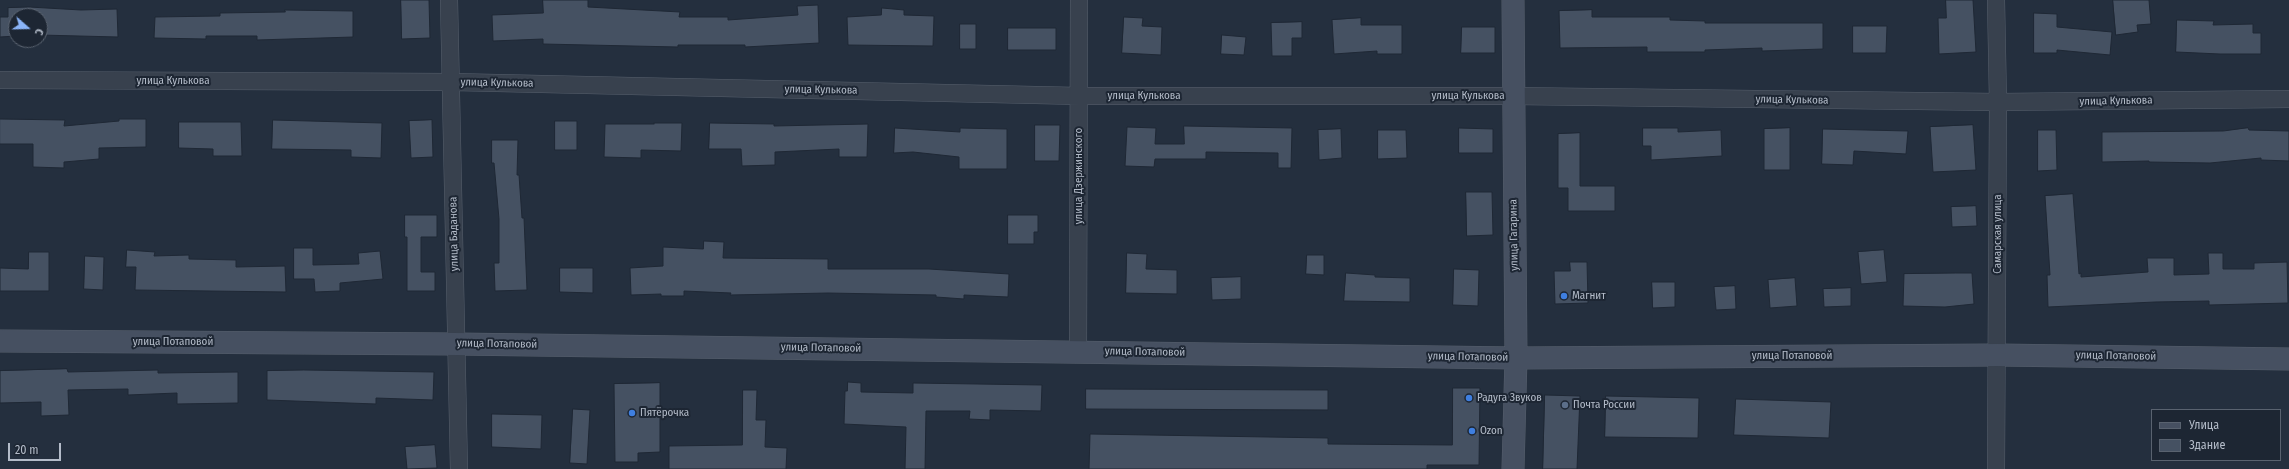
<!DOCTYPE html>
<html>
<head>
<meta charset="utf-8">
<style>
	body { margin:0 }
	#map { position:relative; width:2289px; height:469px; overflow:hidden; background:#242f3e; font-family:"Fira Sans Condensed",sans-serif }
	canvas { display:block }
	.legend { position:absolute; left:2151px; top:409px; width:130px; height:52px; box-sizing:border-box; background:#1d2633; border:1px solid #59626f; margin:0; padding:5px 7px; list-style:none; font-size:12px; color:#b4bcc9 }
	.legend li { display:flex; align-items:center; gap:8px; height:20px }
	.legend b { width:20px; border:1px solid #59626f }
	.north { position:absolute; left:8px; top:8px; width:40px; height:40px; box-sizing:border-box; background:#1d2633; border:1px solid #59626f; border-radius:50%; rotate:110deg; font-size:11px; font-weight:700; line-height:16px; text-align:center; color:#b4bcc9 }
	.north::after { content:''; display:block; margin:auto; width:14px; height:18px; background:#8ab4f8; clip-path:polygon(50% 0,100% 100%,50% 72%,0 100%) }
	.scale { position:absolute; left:8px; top:443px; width:53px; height:18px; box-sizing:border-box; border:2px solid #b4bcc9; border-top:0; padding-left:5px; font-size:12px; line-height:14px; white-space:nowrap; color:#b4bcc9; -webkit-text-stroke:3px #1d2633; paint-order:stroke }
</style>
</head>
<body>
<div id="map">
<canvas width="2289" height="469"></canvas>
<ul class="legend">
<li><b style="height:5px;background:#465061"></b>Улица</li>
<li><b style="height:11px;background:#455162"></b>Здание</li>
</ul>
<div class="north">С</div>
<div class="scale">20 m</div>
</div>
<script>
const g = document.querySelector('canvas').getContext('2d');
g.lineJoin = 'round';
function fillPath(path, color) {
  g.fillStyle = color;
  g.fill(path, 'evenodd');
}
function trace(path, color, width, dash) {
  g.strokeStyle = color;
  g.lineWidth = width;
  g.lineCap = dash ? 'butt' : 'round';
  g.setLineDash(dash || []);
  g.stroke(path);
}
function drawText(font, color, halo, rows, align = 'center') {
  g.font = font + ' "Fira Sans Condensed",sans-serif';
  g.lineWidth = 4;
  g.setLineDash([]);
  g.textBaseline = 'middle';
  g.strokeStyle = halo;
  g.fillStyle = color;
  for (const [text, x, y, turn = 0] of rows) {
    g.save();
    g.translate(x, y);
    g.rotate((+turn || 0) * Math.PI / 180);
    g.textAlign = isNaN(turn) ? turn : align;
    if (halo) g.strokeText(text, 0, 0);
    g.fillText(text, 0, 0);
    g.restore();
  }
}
const building = new Path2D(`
	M401 0H429L430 38 402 39Z
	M543 0H588V7L680 12 679 17H728V20L798 15 797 6 818 5 819 43 745 47V45H678V47L543 44V39L493 41 492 15 543 13Z
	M1946 0H1973L1976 52 1939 54 1938 18H1946Z
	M2113 0H2149L2151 24 2137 25 2138 32 2116 35Z
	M29 7 81 10 117 9 118 37 40 35V16H16V36L0 37V17H8V8Z
	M882 8 904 10V15L934 16 933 46 848 45 847 17 881 15Z
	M285 10 353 11V37L257 40V36H206V39L154 38 155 17 220 16V13L285 12Z
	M1592 10V17H1670V20L1705 21V23H1823V49L1762 51V48L1705 50V52H1647V47L1560 48 1559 11Z
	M2034 13 2057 14V27L2112 32 2110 55 2057 50V53H2034Z
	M1124 17 1143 18 1142 26 1162 27 1161 55 1122 53Z
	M1361 18V25H1402V54H1377V51L1334 54 1332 20Z
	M2177 20 2214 21 2213 25 2253 24V33H2261V54H2220L2176 52Z
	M1302 22V38H1292V56H1272L1271 23Z
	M960 24H976V49H960Z
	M1853 26H1887L1886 53H1853Z
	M1462 27H1495V53H1461Z
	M1008 28H1056V50H1008Z
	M1222 35 1246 37 1244 55 1221 54Z
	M0 119 65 120 64 126 119 121V119H146V147L99 148V159L64 162V168L33 167V144H0Z
	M273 120 382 123 381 158 351 157V150L272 149Z
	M432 120 433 157 411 158 409 121Z
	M555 121H577V150H555Z
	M179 122H241L242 156H213V149L179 148Z
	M654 123H682L681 151 641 150V158L604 157 605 124H654Z
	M710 123 774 124V126L868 124 867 157H839V149L775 152V165L742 166 741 149H709Z
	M1035 125H1060L1059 161H1035Z
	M1973 125 1976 170 1933 172 1930 127Z
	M1184 126 1292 128 1291 168H1278V153L1206 152V159H1155L1154 167 1125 166 1127 127 1156 128 1155 144H1184Z
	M895 128 960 132V128L1007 129V169H959V157L913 152 894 153Z
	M1459 128 1493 129V153H1459Z
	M1643 128H1678V132L1721 130 1722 156 1651 160V146H1643Z
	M1790 128V170H1764V129Z
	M2248 128 2249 130 2289 131V161L2261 160V158L2210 163 2149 162V161L2102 162V132L2223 131Z
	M1341 129 1342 158 1319 160 1318 130Z
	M1823 129 1908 131 1906 154 1854 151 1853 165 1822 164Z
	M1378 130H1406L1407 158 1378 159Z
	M2038 130H2056L2057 170 2038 171Z
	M1580 133V186H1615V211H1568V188H1558V134Z
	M492 140H518L517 175H519L522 218H524L527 290 495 291 494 263H499V219L494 163H492Z
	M1466 192H1492L1493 235 1467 236Z
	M2073 194 2079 274 2081 273V277L2148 272 2147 258H2174V275L2209 274 2208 253H2223V269H2254V263L2287 262 2288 303 2209 305V301L2155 302 2048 307 2047 275H2050L2045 196Z
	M1976 206 1977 226 1952 227 1951 207Z
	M405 215H437V237H421V272H435V291H407V237H405Z
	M1008 215H1038V232H1034V244H1008Z
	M704 241 724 242 723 258 828 259V269H929L1009 274 1008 297 964 295V299L936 297V295L828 293 730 295 731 293 684 291V296H661V294L631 295 630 268 663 266V247L703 249Z
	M294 248H313V265L359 264 358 253 380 251 383 279 340 283V291L315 292 314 279H294Z
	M127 250 155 252 154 256 189 255V259L236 260V267L285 266 286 292 135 290 136 267H126Z
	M1884 250 1887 282 1861 284 1858 252Z
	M29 252H49V291H0V268L28 269Z
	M1127 253 1147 254 1146 269 1177 270V294L1126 293Z
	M1307 255H1324V275L1306 274Z
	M85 256 104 257 103 290 84 289Z
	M1570 262H1587L1588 303 1555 304 1554 271H1570Z
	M560 268H593V293L560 292Z
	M1454 269 1479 270 1478 306 1453 305Z
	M1346 273 1375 275V277L1410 278V302L1344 301Z
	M1956 273H1972L1974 304 1945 307 1903 306 1904 274Z
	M1241 277V299L1212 300 1211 278Z
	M1795 278 1797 306 1770 308 1768 280Z
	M1652 282H1675V307L1653 308Z
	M1735 286 1736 309 1716 310 1714 287Z
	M1851 288V306L1824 307 1823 289Z
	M67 369 68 372 158 370V373L238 372V403L177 404V393L128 395V389L68 390 69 415 41 416V402L0 403V371Z
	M304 370 434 372 433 400 376 398V404L267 400V371Z
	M848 382 861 383V392L913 393V383L1042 385 1041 411 990 410V420L969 419 970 411H926L925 469H905L906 427 844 424 845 391H847Z
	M660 383V452L638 453V462H615L614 384Z
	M1453 388H1480L1479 465H1427V469H1089L1090 434 1328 438V444L1452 445Z
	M1086 389 1328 390V410L1086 409Z
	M743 390H757L756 420H766L765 447 787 448 786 469H669V446L742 445Z
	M1545 395 1580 396 1577 469H1543Z
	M1606 396 1699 398 1698 438 1605 437Z
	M1736 399 1831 402 1829 438 1734 435Z
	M573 409 590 410 587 464 570 463Z
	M492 414 542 415 541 449 492 447Z
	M435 445 437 468 407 469 405 447Z`);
fillPath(building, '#455162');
trace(building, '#1f2835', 1);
const street = new Path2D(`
	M449 0 459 469
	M1996 0 1998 102 1996 469
	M0 80 452 82 1080 96H1512L1998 102 2289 99
	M1078 351 1079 0`);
const secondary = new Path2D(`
	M1513 0 1516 358 1513 469
	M0 341 456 344 1516 358 1998 355 2289 359`);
trace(street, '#565f6c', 18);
trace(secondary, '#565f6c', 23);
trace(street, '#38414e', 17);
trace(secondary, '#465061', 22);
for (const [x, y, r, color] of [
	[1564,296,4,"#3f7fe0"],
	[1469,398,4,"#3f7fe0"],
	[1565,405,4,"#5c6f8a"],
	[632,413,4,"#3f7fe0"],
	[1472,431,4,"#3f7fe0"]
]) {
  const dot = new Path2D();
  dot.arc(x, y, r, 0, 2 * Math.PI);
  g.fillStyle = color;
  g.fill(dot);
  trace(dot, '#1d2633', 1.5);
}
drawText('11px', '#b4bcc9', '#1d2633', [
	["улица Кулькова",173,81],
	["улица Кулькова",497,83,1],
	["улица Кулькова",821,90,1],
	["улица Кулькова",1144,96],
	["улица Кулькова",1468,96],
	["улица Кулькова",1792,100,1],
	["улица Кулькова",2116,101,-1],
	["улица Дзержинского",1079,176,-90],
	["улица Баданова",454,234,-91],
	["Самарская улица",1998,234,-90],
	["улица Гагарина",1514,235,-91],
	["улица Потаповой",173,342],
	["улица Потаповой",497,344,1],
	["улица Потаповой",821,348,1],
	["улица Потаповой",1145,352,1],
	["улица Потаповой",1792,356],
	["улица Потаповой",2116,356,1],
	["улица Потаповой",1468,357,1]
]);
drawText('11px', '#b4bcc9', '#1d2633', [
	["Магнит",1572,296],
	["Радуга Звуков",1477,398],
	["Почта России",1573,405],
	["Пятёрочка",640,413],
	["Ozon",1480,431]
], 'left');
</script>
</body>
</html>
